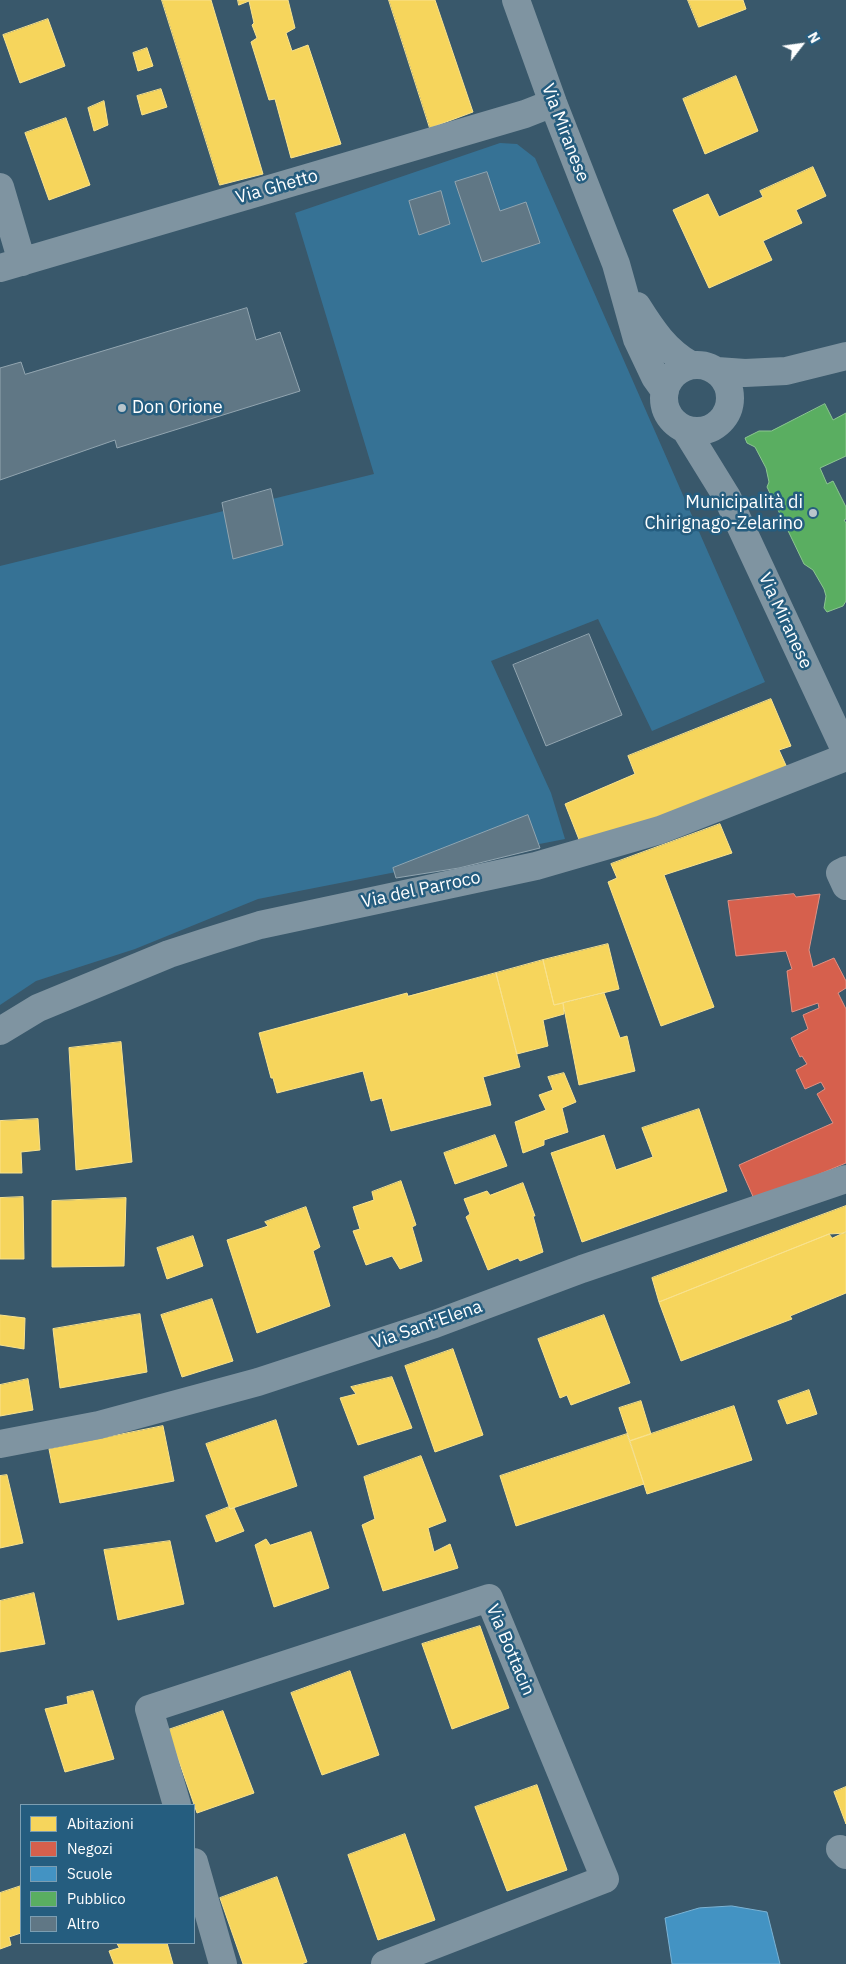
<!DOCTYPE html>
<html>
<head>
<meta charset="utf-8">
<style>
	body { margin:0 }
	#map { position:relative; width:846px; height:1964px; overflow:hidden; background:#39586b; font-family:"IBM Plex Sans",sans-serif }
	canvas { display:block }
	.legend { position:absolute; left:20px; top:1804px; width:175px; height:140px; box-sizing:border-box; background:#255d7f; border:1px solid #7c9eb2; margin:0; padding:6px 9px; list-style:none; font-size:15px; color:#fff }
	.legend li { display:flex; align-items:center; gap:10px; height:25px }
	.legend b { width:25px; border:1px solid #7c9eb2 }
	.north { position:absolute; left:776px; top:20px; width:50px; height:50px; -webkit-text-stroke:4px #255d7f; paint-order:stroke; rotate:60deg; font-size:14px; font-weight:700; line-height:20px; text-align:center; color:#fff }
	.north::after { content:''; display:block; margin:auto; width:18px; height:22px; background:#fff; clip-path:polygon(50% 0,100% 100%,50% 72%,0 100%) }
</style>
</head>
<body>
<div id="map">
<canvas width="846" height="1964"></canvas>
<ul class="legend">
<li><b style="height:14px;background:#f6d55c"></b>Abitazioni</li>
<li><b style="height:14px;background:#d6604d"></b>Negozi</li>
<li><b style="height:14px;background:#4393c3"></b>Scuole</li>
<li><b style="height:14px;background:#5aae61"></b>Pubblico</li>
<li><b style="height:14px;background:#607785"></b>Altro</li>
</ul>
<div class="north">N</div>
</div>
<script>
const g = document.querySelector('canvas').getContext('2d');
g.lineJoin = 'round';
function fillPath(path, color) {
  g.fillStyle = color;
  g.fill(path, 'evenodd');
}
function trace(path, color, width, dash) {
  g.strokeStyle = color;
  g.lineWidth = width;
  g.lineCap = dash ? 'butt' : 'round';
  g.setLineDash(dash || []);
  g.stroke(path);
}
function drawText(font, color, halo, rows, align = 'center') {
  g.font = font + ' "IBM Plex Sans",sans-serif';
  g.lineWidth = 5;
  g.setLineDash([]);
  g.textBaseline = 'middle';
  g.strokeStyle = halo;
  g.fillStyle = color;
  for (const [text, x, y, turn = 0] of rows) {
    g.save();
    g.translate(x, y);
    g.rotate((+turn || 0) * Math.PI / 180);
    g.textAlign = isNaN(turn) ? turn : align;
    if (halo) g.strokeText(text, 0, 0);
    g.fillText(text, 0, 0);
    g.restore();
  }
}
fillPath(new Path2D(`
	M500 143 517 144 535 158 765 682 652 731 598 619 491 661 551 793 565 839 258 899 135 949 36 981 0 1005V566L374 474 295 213Z`), '#367295');
const homes = new Path2D(`
	M162 0H211L263 174 220 185Z
	M238 0H288L295 28 286 33 292 51 308 45 341 144 291 158 275 99 269 100 251 42 257 38 252 25 254 23 249 1 239 5Z
	M389 0H435L473 112 430 128Z
	M688 0H743L746 9 699 27Z
	M48 19 65 66 20 83 3 35Z
	M147 48 153 66 138 71 133 53Z
	M736 76 758 131 705 154 683 99Z
	M161 89 167 107 142 115 137 96Z
	M104 101 108 125 94 131 88 108Z
	M66 118 90 185 49 200 25 133Z
	M813 167 826 196 796 210 802 223 763 241 772 260 709 288 673 210 708 194 719 217 763 197 760 191Z
	M771 699 791 746 779 750 789 772 690 810 580 842 565 804 635 774 628 756Z
	M720 824 732 853 664 875 714 1007 661 1026 608 882 617 878 611 864Z
	M608 944 619 989 554 1005 543 960Z
	M543 960 554 1005 563 1003 564 1014 543 1020 548 1046 517 1054 496 973Z
	M496 973 520 1067 483 1077 491 1105 391 1131 382 1098 371 1101 363 1071 277 1093 273 1078H271L259 1033 407 993 408 996Z
	M604 993 620 1038 627 1036 635 1071 579 1085 563 1003Z
	M121 1042 132 1162 76 1170 69 1048Z
	M564 1073 576 1102 562 1108 568 1132 544 1140V1145L523 1153 515 1122 546 1110 539 1095 553 1090 548 1077Z
	M699 1109 727 1191 582 1242 551 1153 604 1135 616 1170 653 1157 642 1128Z
	M38 1119 40 1150 21 1152 22 1173H0V1121Z
	M495 1135 507 1166 455 1184 444 1153Z
	M401 1181 416 1225 412 1227 422 1261 400 1269 392 1256 366 1265 353 1231 360 1229 353 1207 374 1200 372 1192Z
	M523 1183 535 1216H533L543 1252 520 1261 518 1258 488 1270 466 1217 470 1214 464 1199 487 1191 490 1195Z
	M23 1197 24 1259H0V1198Z
	M126 1198 124 1266 52 1267V1201Z
	M846 1206V1233L829 1234 659 1302 652 1278Z
	M306 1207 320 1247 313 1251 330 1306 257 1333 227 1240 268 1226 265 1222Z
	M846 1232V1293L790 1316 792 1319 681 1361 659 1302 829 1234 832 1238Z
	M193 1236 203 1266 167 1279 157 1248Z
	M212 1299 233 1361 182 1377 161 1315Z
	M140 1314 147 1372 60 1388 53 1329Z
	M0 1315 25 1318 24 1349 0 1345Z
	M604 1315 630 1383 571 1405 567 1395 560 1398 538 1339Z
	M453 1349 483 1435 435 1452 405 1366Z
	M392 1377 412 1428 358 1445 340 1398 356 1394 351 1387Z
	M28 1379 33 1410 0 1416V1385Z
	M809 1390 817 1414 787 1424 778 1401Z
	M641 1401 651 1434 630 1441 619 1408Z
	M734 1406 752 1460 647 1494 630 1441Z
	M276 1420 297 1486 230 1509 206 1444Z
	M163 1426 174 1481 60 1503 49 1449Z
	M627 1434 644 1484 516 1526 500 1476Z
	M421 1456 446 1521 428 1528 434 1552 450 1544 458 1568 383 1591 362 1525 375 1519 364 1477Z
	M7 1475 23 1543 0 1548V1476Z
	M229 1507 230 1509 234 1508 244 1531 216 1542 206 1516Z
	M311 1532 329 1588 274 1607 255 1545 266 1539 270 1545Z
	M170 1541 184 1604 118 1620 104 1550Z
	M34 1593 45 1644 0 1652V1601Z
	M480 1626 509 1708 452 1729 422 1644Z
	M350 1671 379 1755 322 1775 291 1693Z
	M93 1691 114 1759 65 1772 45 1709 68 1704 67 1697Z
	M223 1711 254 1793 197 1813 168 1730Z
	M537 1785 567 1870 507 1891 475 1807Z
	M846 1787V1824L834 1792Z
	M405 1834 435 1920 378 1940 348 1855Z
	M277 1877 307 1962 301 1964H243L220 1898Z
	M21 1886V1933L9 1937 11 1945 0 1949V1893Z
	M117 1943H167L173 1964H114L109 1951 119 1948Z`);
fillPath(homes, '#f6d55c');
trace(homes, '#f9e28d', 1);
const shops = new Path2D(`
	M794 894 796 897 820 894 809 950 813 967 834 958 846 981V988L838 993 846 1009V1163L755 1201 739 1165 833 1123 817 1094 825 1089 821 1082 805 1089 796 1070 807 1064 802 1056 800 1057 791 1038 808 1029 803 1015 819 1008 818 1003 792 1012 787 971 792 969 786 951 736 956 728 901Z`);
fillPath(shops, '#d6604d');
trace(shops, '#e29082', 1);
const schools = new Path2D(`
	M732 1906 767 1912 780 1964H672L665 1918 699 1908Z`);
fillPath(schools, '#4393c3');
trace(schools, '#7bb3d5', 1);
const public = new Path2D(`
	M825 404 833 420 846 413V456L820 468 827 484 833 481 846 507V519L844 520 846 523V601L843 606 827 612 824 608 826 596 824 589 813 570 804 564 767 487 769 482 766 468 755 447 747 443 745 438 759 431H771Z`);
fillPath(public, '#5aae61');
trace(public, '#8cc690', 1);
const building = new Path2D(`
	M487 172 500 211 526 202 540 243 482 262 455 182Z
	M441 191 450 224 419 235 409 201Z
	M247 308 256 340 280 332 300 391 117 448 115 440 0 480V368L21 362 25 374Z
	M271 489 283 545 233 559 222 503Z
	M589 634 622 715 546 746 513 665Z
	M528 815 540 848 459 868 396 878 393 868Z`);
fillPath(building, '#607785');
trace(building, '#92a5b0', 1);
trace(new Path2D(`
	M516 0 553 103 616 264 637 339 655 377 665 391
	M0 187 22 262
	M0 268 525 114 553 103
	M637 306C652 330 666 351 691 365
	M664 398a33 33 0 1 1 66 0a33 33 0 1 1-66 0Z
	M717 371 745 373 786 371 846 356
	M685 429 727 497 846 752
	M846 870 840 873 846 886
	M0 1031 38 1008 169 954 209 941 260 925 536 866 660 830 846 757
	M0 1444 99 1425 258 1382 435 1324 582 1269 846 1179
	M177 1805 149 1709 489 1598 605 1879 385 1964
	M840 1849 846 1855
	M194 1862 223 1964`), '#7f94a1', 28);
for (const [x, y, r, color] of [
	[122,408,5,"#bac5cb"],
	[813,513,5,"#bac5cb"]
]) {
  const dot = new Path2D();
  dot.arc(x, y, r, 0, 2 * Math.PI);
  g.fillStyle = color;
  g.fill(dot);
  trace(dot, '#255d7f', 2);
}
drawText('18px', '#fff', '#255d7f', [
	["Via Miranese",565,133,69],
	["Via Ghetto",277,187,-16],
	["Via Miranese",785,621,65],
	["Via del Parroco",421,890,-12],
	["Via Sant'Elena",427,1325,-19],
	["Via Bottacin",510,1650,67]
]);
drawText('18px', '#fff', '#255d7f', [
	["Don Orione",132,408],
	["Municipalità di",803,503,"right"],
	["Chirignago-Zelarino",803,524,"right"]
], 'left');
</script>
</body>
</html>
